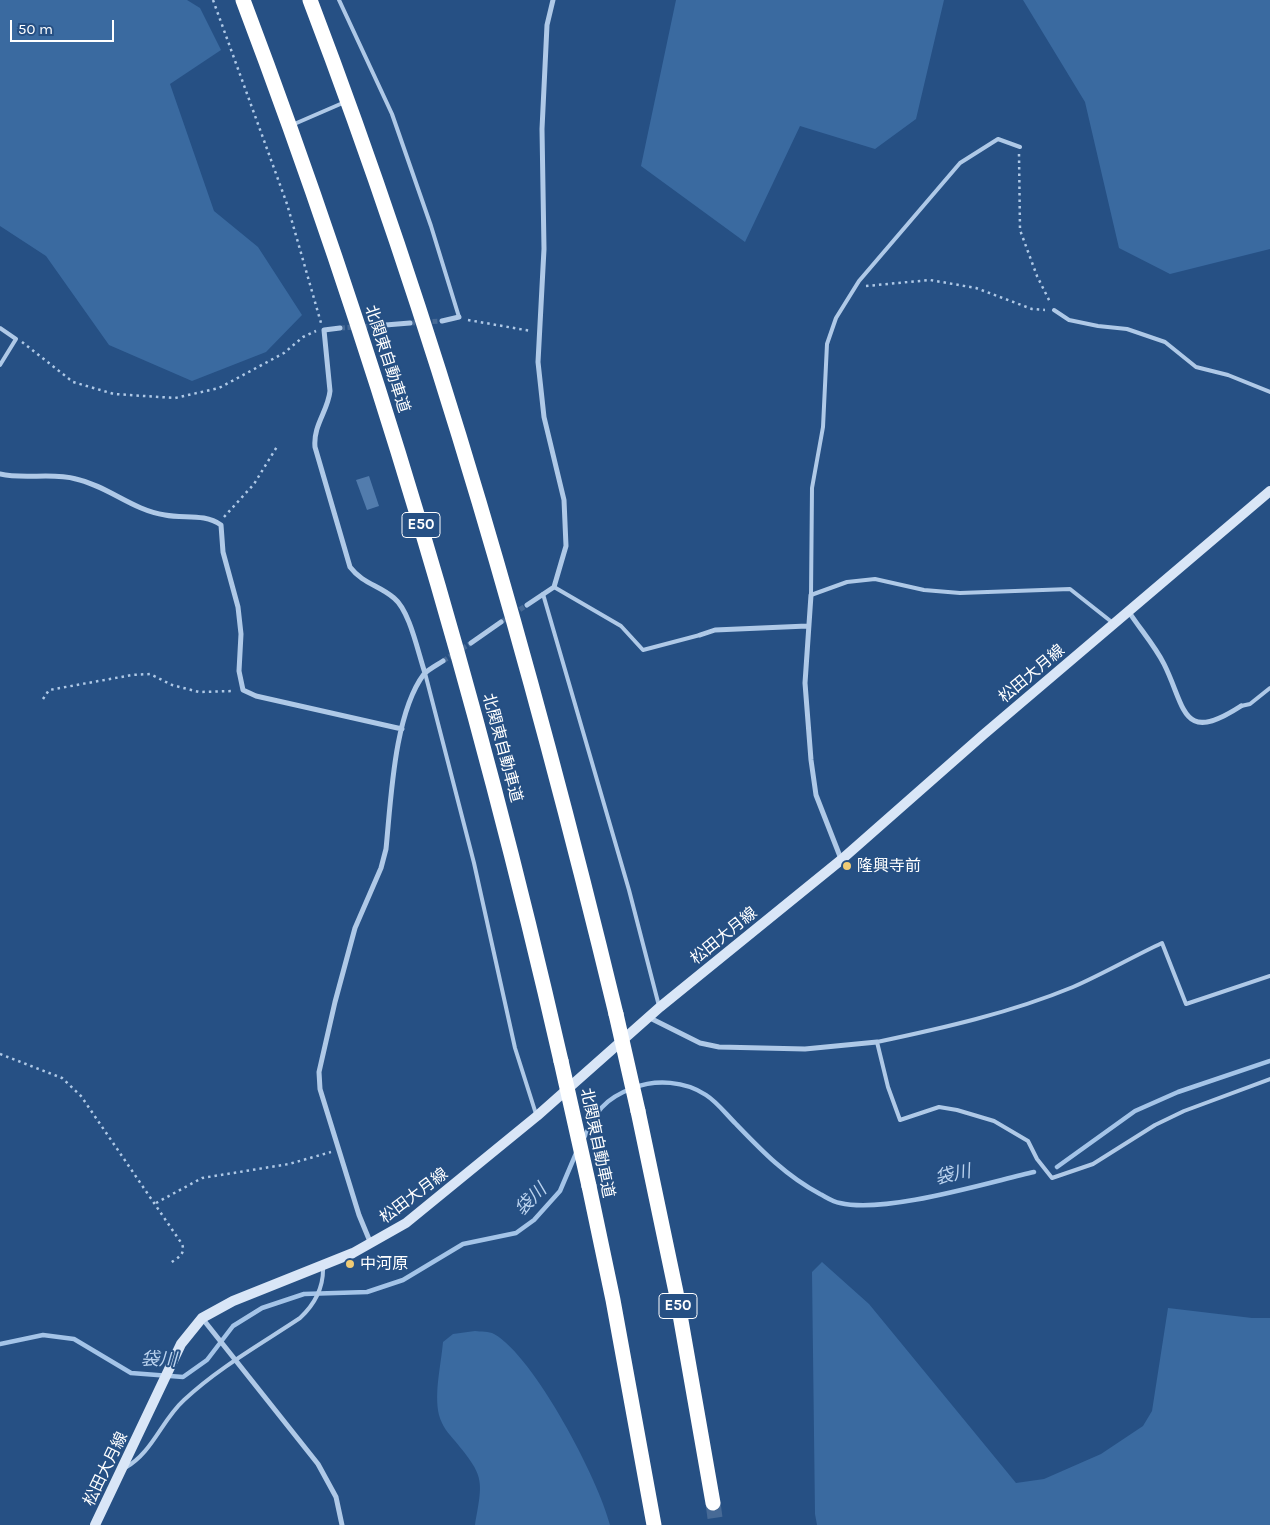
<!DOCTYPE html>
<html>
<head>
<meta charset="utf-8">
<style>
	body { margin:0 }
	#map { position:relative; width:1270px; height:1525px; overflow:hidden; background:#265084; font-family:Karla,sans-serif }
	canvas { display:block }
	.scale { position:absolute; left:10px; top:20px; width:104px; height:22px; box-sizing:border-box; border:2px solid #fff; border-top:0; padding-left:6px; font-size:15px; line-height:18px; white-space:nowrap; color:#fff; -webkit-text-stroke:4px #265084; paint-order:stroke }
</style>
</head>
<body>
<div id="map">
<canvas width="1270" height="1525"></canvas>
<div class="scale">50 m</div>
</div>
<script>
const g = document.querySelector('canvas').getContext('2d');
g.lineJoin = 'round';
function fillPath(path, color) {
  g.fillStyle = color;
  g.fill(path, 'evenodd');
}
function trace(path, color, width, dash) {
  g.strokeStyle = color;
  g.lineWidth = width;
  g.lineCap = dash ? 'butt' : 'round';
  g.setLineDash(dash || []);
  g.stroke(path);
}
function drawText(font, color, halo, rows, align = 'center') {
  g.font = font + ' Karla,"Noto Sans JP",sans-serif';
  g.lineWidth = 4;
  g.setLineDash([]);
  g.textBaseline = 'middle';
  g.strokeStyle = halo;
  g.fillStyle = color;
  for (const [text, x, y, turn = 0] of rows) {
    g.save();
    g.translate(x, y);
    g.rotate((+turn || 0) * Math.PI / 180);
    g.textAlign = isNaN(turn) ? turn : align;
    if (halo) g.strokeText(text, 0, 0);
    g.fillText(text, 0, 0);
    g.restore();
  }
}
fillPath(new Path2D(`
	M0 0H187L200 8 221 50 170 84 214 211 258 247 302 315 266 352 192 381 109 345 46 256 0 226Z
	M676 0H944L916 119 875 149 800 126 745 242 641 166Z
	M1023 0H1270V249L1170 274 1119 248 1085 102Z
	M822 1262 869 1304 1016 1483 1044 1479 1101 1454 1143 1426 1152 1411 1168 1308 1252 1318H1270V1525H817L815 1514 812 1272Z
	M475 1331C481 1332 489 1331 494 1334 534 1356 599 1480 610 1525H475C483 1480 485 1477 455 1441 448 1433 442 1426 439 1415 434 1393 441 1365 443 1342L453 1334Z`), '#3a6aa0');
trace(new Path2D(`
	M583 1140C596 1112 603 1099 633 1088 656 1079 685 1081 706 1095 717 1102 726 1114 736 1124 762 1151 786 1176 820 1194 826 1197 833 1202 840 1203 885 1214 986 1183 1034 1172
	M1057 1167 1135 1111 1178 1092 1270 1061
	M0 1344 43 1335 74 1339 131 1373 183 1377 207 1360 233 1326 262 1308 304 1294 367 1292 403 1280 463 1244 516 1233 534 1220 560 1191 577 1151`), '#a4c4e8', 4.5);
fillPath(new Path2D(`
	M369 476 379 506 367 510 356 480Z`), '#527cad');
trace(new Path2D(`
	M410 323 442 321
	M340 328 373 326
	M501 622 527 605
	M443 661 471 643`), '#476a96', 5, [5, 2.5]);
trace(new Path2D(`
	M713 1503 716 1525`), '#476a96', 15, [15, 8]);
trace(new Path2D(`
	M213 0 287 204 321 323
	M1019 154 1020 230 1037 276 1050 302
	M866 286 930 280 976 288 1032 309 1045 310
	M468 320 531 331
	M22 342 73 382 114 394 175 398 219 388 284 353 303 337 316 331
	M224 517 254 484 278 445
	M43 699 49 690 132 675 150 674 172 685 199 692 234 691
	M0 1054 62 1078 81 1096 182 1244C186 1255 177 1258 169 1264
	M156 1203 202 1178 289 1164 331 1152`), '#afc9e7', 2.5, [2.5, 4]);
trace(new Path2D(`
	M339 0 392 114 431 226 459 317
	M292 125 345 102
	M1020 147 998 139 960 163 859 281 836 318 827 344 823 427 812 488 811 595 847 582 875 579 924 590 960 593 1070 589 1113 623
	M1054 310 1069 320 1098 326 1127 329 1165 342 1196 367 1228 375 1270 392
	M0 328 16 339 0 365
	M554 587 621 626 643 650 700 635
	M543 594 629 890 659 1006
	M425 673 474 863 515 1048 536 1114
	M1241 706 1250 704 1270 688
	M1270 976 1186 1004 1162 943C1132 957 1103 974 1073 987 1010 1013 943 1028 877 1042L888 1087 900 1120 939 1107 957 1110 994 1121 1028 1141 1037 1159 1052 1178 1093 1164 1155 1125 1184 1111 1270 1079
	M125 1468C153 1452 161 1421 184 1400 218 1368 261 1344 300 1318 315 1304 324 1287 323 1266`), '#afc9e7', 4);
trace(new Path2D(`
	M442 321 459 317
	M373 326 410 323
	M340 328 324 330 330 391C328 411 313 425 315 447L350 567C363 584 379 585 394 598 410 611 418 653 425 673
	M0 474C25 480 51 472 76 479 108 486 132 510 165 515 184 519 204 513 221 525L223 552 238 607 241 634 239 671 243 690 256 696 402 729
	M811 595 805 683 811 760 816 795 841 859
	M527 605 554 587 566 546 564 500 544 417 538 362 544 249 542 129 547 25 553 0
	M1129 612C1140 629 1155 646 1164 664 1186 708 1181 745 1241 706
	M700 635 715 630 807 626
	M471 643 501 622
	M648 1017 700 1043 719 1047 805 1049 877 1042
	M371 1244 359 1215 320 1089 319 1072 335 1002 355 928 381 868 386 849C391 800 394 714 424 674 429 669 437 665 443 661
	M202 1318 318 1464 336 1497 342 1525`), '#afc9e7', 5);
trace(new Path2D(`
	M95 1525 181 1344 202 1318 233 1301 353 1253 406 1223 537 1116 660 1007 841 860 983 735 1270 491`), '#d9e6f7', 10);
trace(new Path2D(`
	M243 0C374 346 479 701 561 1061
	M310 0C436 330 533 671 616 1014
	M638 1111 676 1292 713 1503
	M589 1186 613 1300 654 1525`), '#fff', 15);
trace(new Path2D(`
	M616 1014 638 1111
	M561 1061 589 1186`), '#fff', 15);
for (const [x, y, r, color] of [
	[847,866,5,"#f0cb74"],
	[350,1264,5,"#f0cb74"]
]) {
  const dot = new Path2D();
  dot.arc(x, y, r, 0, 2 * Math.PI);
  g.fillStyle = color;
  g.fill(dot);
  trace(dot, '#265084', 2);
}
for (const [x, y, w] of [
	[421,525,38],
	[678,1306,38]
]) {
  const box = new Path2D();
  box.roundRect(x - w / 2, y - 12.5, w, 25, 4);
  g.fillStyle = '#265084';
  g.fill(box);
  trace(box, '#fff', 1);
}
drawText('bold 15px', '#fff', null, [
	["E50",421,525],
	["E50",678,1306]
]);
drawText('16px', '#fff', '#265084', [
	["北関東自動車道",387,359,72],
	["松田大月線",1032,674,-40],
	["北関東自動車道",502,748,75],
	["松田大月線",724,936,-39],
	["北関東自動車道",597,1143,78],
	["松田大月線",414,1196,-37],
	["松田大月線",106,1469,-64]
]);
drawText('16px', '#fff', '#265084', [
	["隆興寺前",857,866],
	["中河原",360,1264]
], 'left');
drawText('italic 18px', '#bbd3ef', '#265084', [
	["袋川",953,1175,-12],
	["袋川",531,1200,-45],
	["袋川",159,1360,2]
]);
</script>
</body>
</html>
